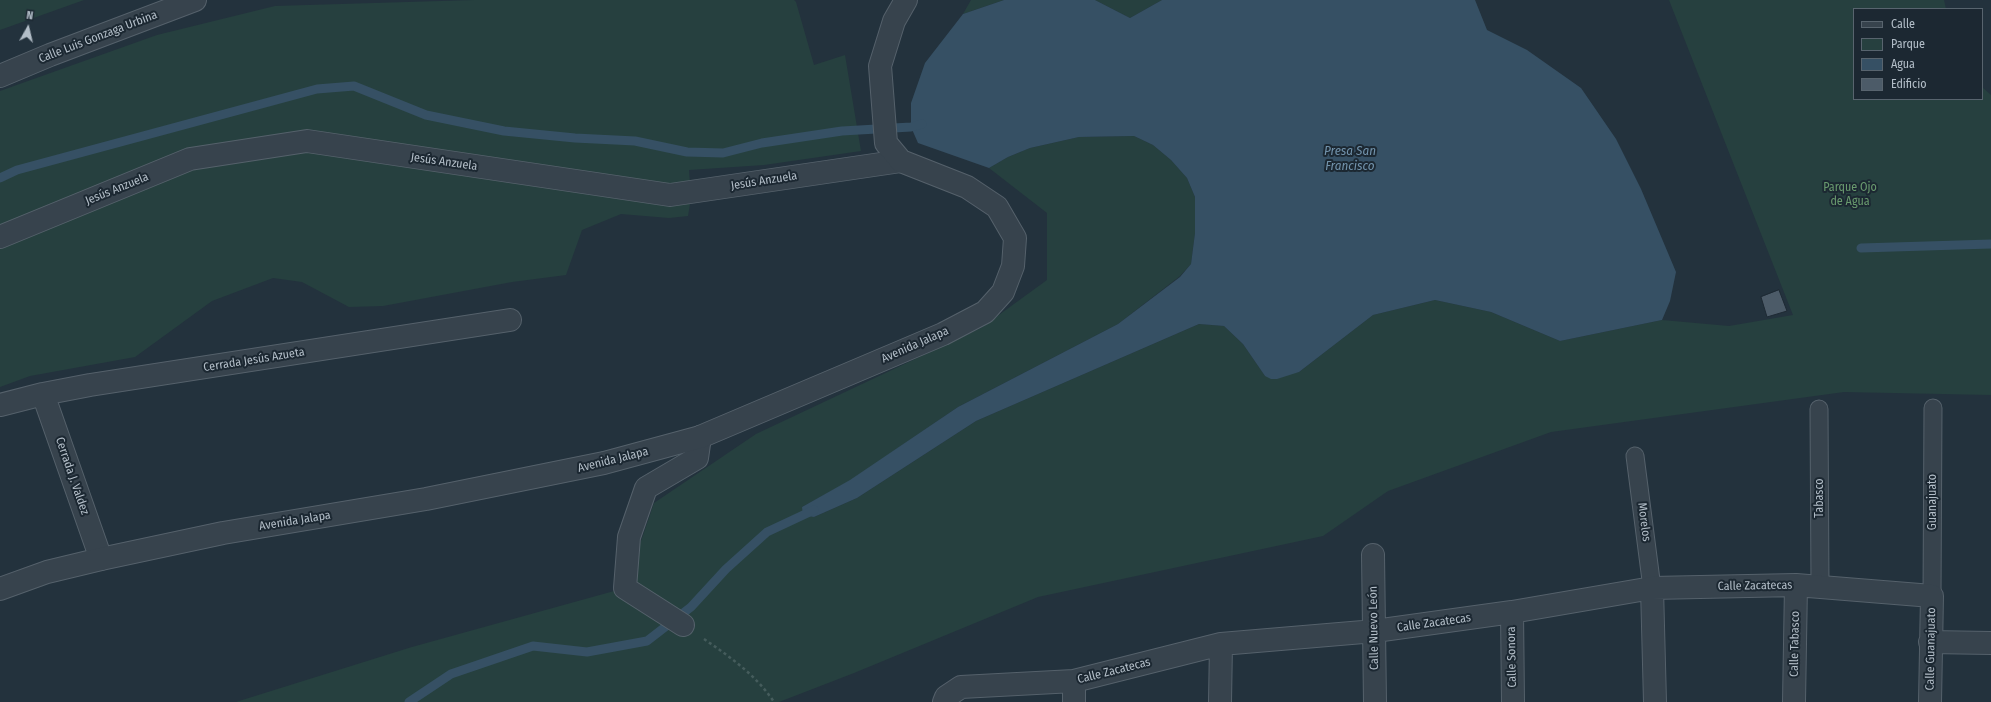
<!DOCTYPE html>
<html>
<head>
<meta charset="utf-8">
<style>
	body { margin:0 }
	#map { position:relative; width:1991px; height:702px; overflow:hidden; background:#23323d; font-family:"Fira Sans Condensed",sans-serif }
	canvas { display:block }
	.legend { position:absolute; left:1853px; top:8px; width:130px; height:92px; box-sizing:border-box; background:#1c2832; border:1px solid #58646e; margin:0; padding:5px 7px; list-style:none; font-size:12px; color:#b3bec8 }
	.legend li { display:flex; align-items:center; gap:8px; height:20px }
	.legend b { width:20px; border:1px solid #58646e }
	.north { position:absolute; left:8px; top:8px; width:40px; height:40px; -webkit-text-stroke:3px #1c2832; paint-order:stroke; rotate:8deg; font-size:11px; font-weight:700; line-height:16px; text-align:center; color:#b3bec8 }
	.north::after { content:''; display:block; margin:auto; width:14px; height:18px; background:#b3bec8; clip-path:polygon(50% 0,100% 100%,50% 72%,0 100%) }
</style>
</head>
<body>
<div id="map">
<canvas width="1991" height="702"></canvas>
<ul class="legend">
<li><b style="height:5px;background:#37434d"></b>Calle</li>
<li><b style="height:11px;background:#26403f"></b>Parque</li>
<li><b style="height:11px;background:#365064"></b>Agua</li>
<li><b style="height:11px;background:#4c5b68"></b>Edificio</li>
</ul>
<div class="north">N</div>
</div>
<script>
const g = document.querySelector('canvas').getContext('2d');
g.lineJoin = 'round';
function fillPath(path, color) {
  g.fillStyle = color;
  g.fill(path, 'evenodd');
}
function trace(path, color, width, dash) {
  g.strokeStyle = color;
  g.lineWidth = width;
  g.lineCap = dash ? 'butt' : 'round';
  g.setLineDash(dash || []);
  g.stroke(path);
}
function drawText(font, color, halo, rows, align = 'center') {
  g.font = font + ' "Fira Sans Condensed",sans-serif';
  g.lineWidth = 4;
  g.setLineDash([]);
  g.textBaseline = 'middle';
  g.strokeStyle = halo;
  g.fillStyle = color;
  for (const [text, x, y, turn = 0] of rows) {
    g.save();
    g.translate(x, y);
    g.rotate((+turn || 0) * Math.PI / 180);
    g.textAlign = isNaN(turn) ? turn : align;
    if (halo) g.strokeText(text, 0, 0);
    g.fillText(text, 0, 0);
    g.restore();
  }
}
fillPath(new Path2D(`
	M0 0H84L0 30Z
	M474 0H794L796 2 814 65 845 55 861 151 764 165 689 170 691 198 688 216 669 218 621 214 582 230 566 275 512 282 383 306 349 307 302 282 273 278 212 301 135 357 30 376 0 387V91L157 35 275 6Z
	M971 0H1004L963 14Z
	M1095 0H1162L1130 18Z
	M1669 0H1944L1946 9H1854V99H1982V87L1991 95V395L1844 392 1551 432 1388 491 1323 536 1038 597 854 673 779 702H236L412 647 625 588 654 503 756 434 981 328 1047 280V213L989 168 1008 157 1030 148 1079 137 1134 136 1153 145 1171 160 1187 178 1195 197V233L1191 264 1180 276 1118 324 958 407 850 481 802 507 814 517 857 498 976 421 1199 324 1224 326 1243 344 1265 376 1299 372 1373 315 1435 300 1491 312 1560 341 1662 320 1729 326 1793 315Z`), '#26403f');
fillPath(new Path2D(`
	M1004 0H1095L1130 18 1162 0H1475L1487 30 1527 50 1581 88 1616 139 1641 189 1676 272 1670 301 1662 320 1560 341 1491 312 1435 300 1373 315 1299 372 1277 379H1271L1265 376 1243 344 1224 326 1199 324 976 421 857 498 814 517 803 515 802 507 850 480 958 407 1118 324 1180 277 1191 264 1195 233V197L1187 178 1171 160 1153 145 1134 136 1079 137 1030 148 1008 157 989 168 918 143 911 127V103L925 63 963 14Z`), '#365064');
trace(new Path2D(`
	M0 178 17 170 317 89 354 86 426 115 504 131 575 138 635 141 687 152 723 153 762 143 842 131 911 127 922 124
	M1861 248 1991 244
	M409 702 451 674 533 646 587 652 647 641 691 607 726 569 767 532 814 510`), '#365064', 9);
const building = new Path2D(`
	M1779 290 1787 311 1767 317 1761 297Z`);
fillPath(building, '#4c5b68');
trace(building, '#1e2a34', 1);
const service = new Path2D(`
	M1819 409 1820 586
	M1635 456 1652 588
	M1932 596 1933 408`);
const pedestrian = new Path2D(`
	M683 625 625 588 629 537 646 488 697 458 700 437`);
const minor = new Path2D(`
	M0 76 50 55 195 0
	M0 237 190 159 307 141 670 195 901 161
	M43 394 101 559
	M0 405 43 394 90 385 510 320
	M1373 555 1375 702
	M1652 588 1655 702
	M1512 612 1513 702
	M1930 642 1991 643
	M1074 681V702
	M944 702 946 697 961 687 1074 681 1221 644 1375 631 1512 612 1652 588 1796 585 1932 596 1930 702
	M1220 702 1221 644
	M1794 702 1796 585`);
const tertiary = new Path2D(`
	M0 589 47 572 101 559 223 533 426 499 604 463 700 437 943 334 985 312 1003 292 1013 266 1015 238 997 207 967 187 901 161 886 143 880 66 894 21 906 0`);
trace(service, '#55616b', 19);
trace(pedestrian, '#55616b', 24);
trace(minor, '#55616b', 24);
trace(tertiary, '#55616b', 24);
trace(new Path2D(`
	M704 639C730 657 756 675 774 702`), '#455c5c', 2.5, [3, 3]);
trace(service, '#37434d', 17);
trace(pedestrian, '#37434d', 22);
trace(minor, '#37434d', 22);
trace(tertiary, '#37434d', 22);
drawText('12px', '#b3bec8', '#1c2832', [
	["Calle Luis Gonzaga Urbina",98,37,-21],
	["Jesús Anzuela",444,162,8],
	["Jesús Anzuela",764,181,-9],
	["Jesús Anzuela",117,189,-22],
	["Avenida Jalapa",915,345,-24],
	["Cerrada Jesús Azueta",254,360,-9],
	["Avenida Jalapa",613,460,-14],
	["Cerrada J. Valdez",72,476,71],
	["Tabasco",1820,498,-90],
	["Guanajuato",1933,502,-90],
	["Avenida Jalapa",295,521,-9],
	["Morelos",1644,522,83],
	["Calle Zacatecas",1755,586,-1],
	["Calle Zacatecas",1434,623,-8],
	["Calle Nuevo León",1374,628,-91],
	["Calle Tabasco",1795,644,-89],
	["Calle Guanajuato",1931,649,-89],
	["Calle Sonora",1512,657,-91],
	["Calle Zacatecas",1114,671,-14]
]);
drawText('12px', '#699a6e', '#1c2832', [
	["Parque Ojo",1850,188],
	["de Agua",1850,202]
]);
drawText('italic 13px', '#7293ac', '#1c2832', [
	["Presa San",1350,151],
	["Francisco",1350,166]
]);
</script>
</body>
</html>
